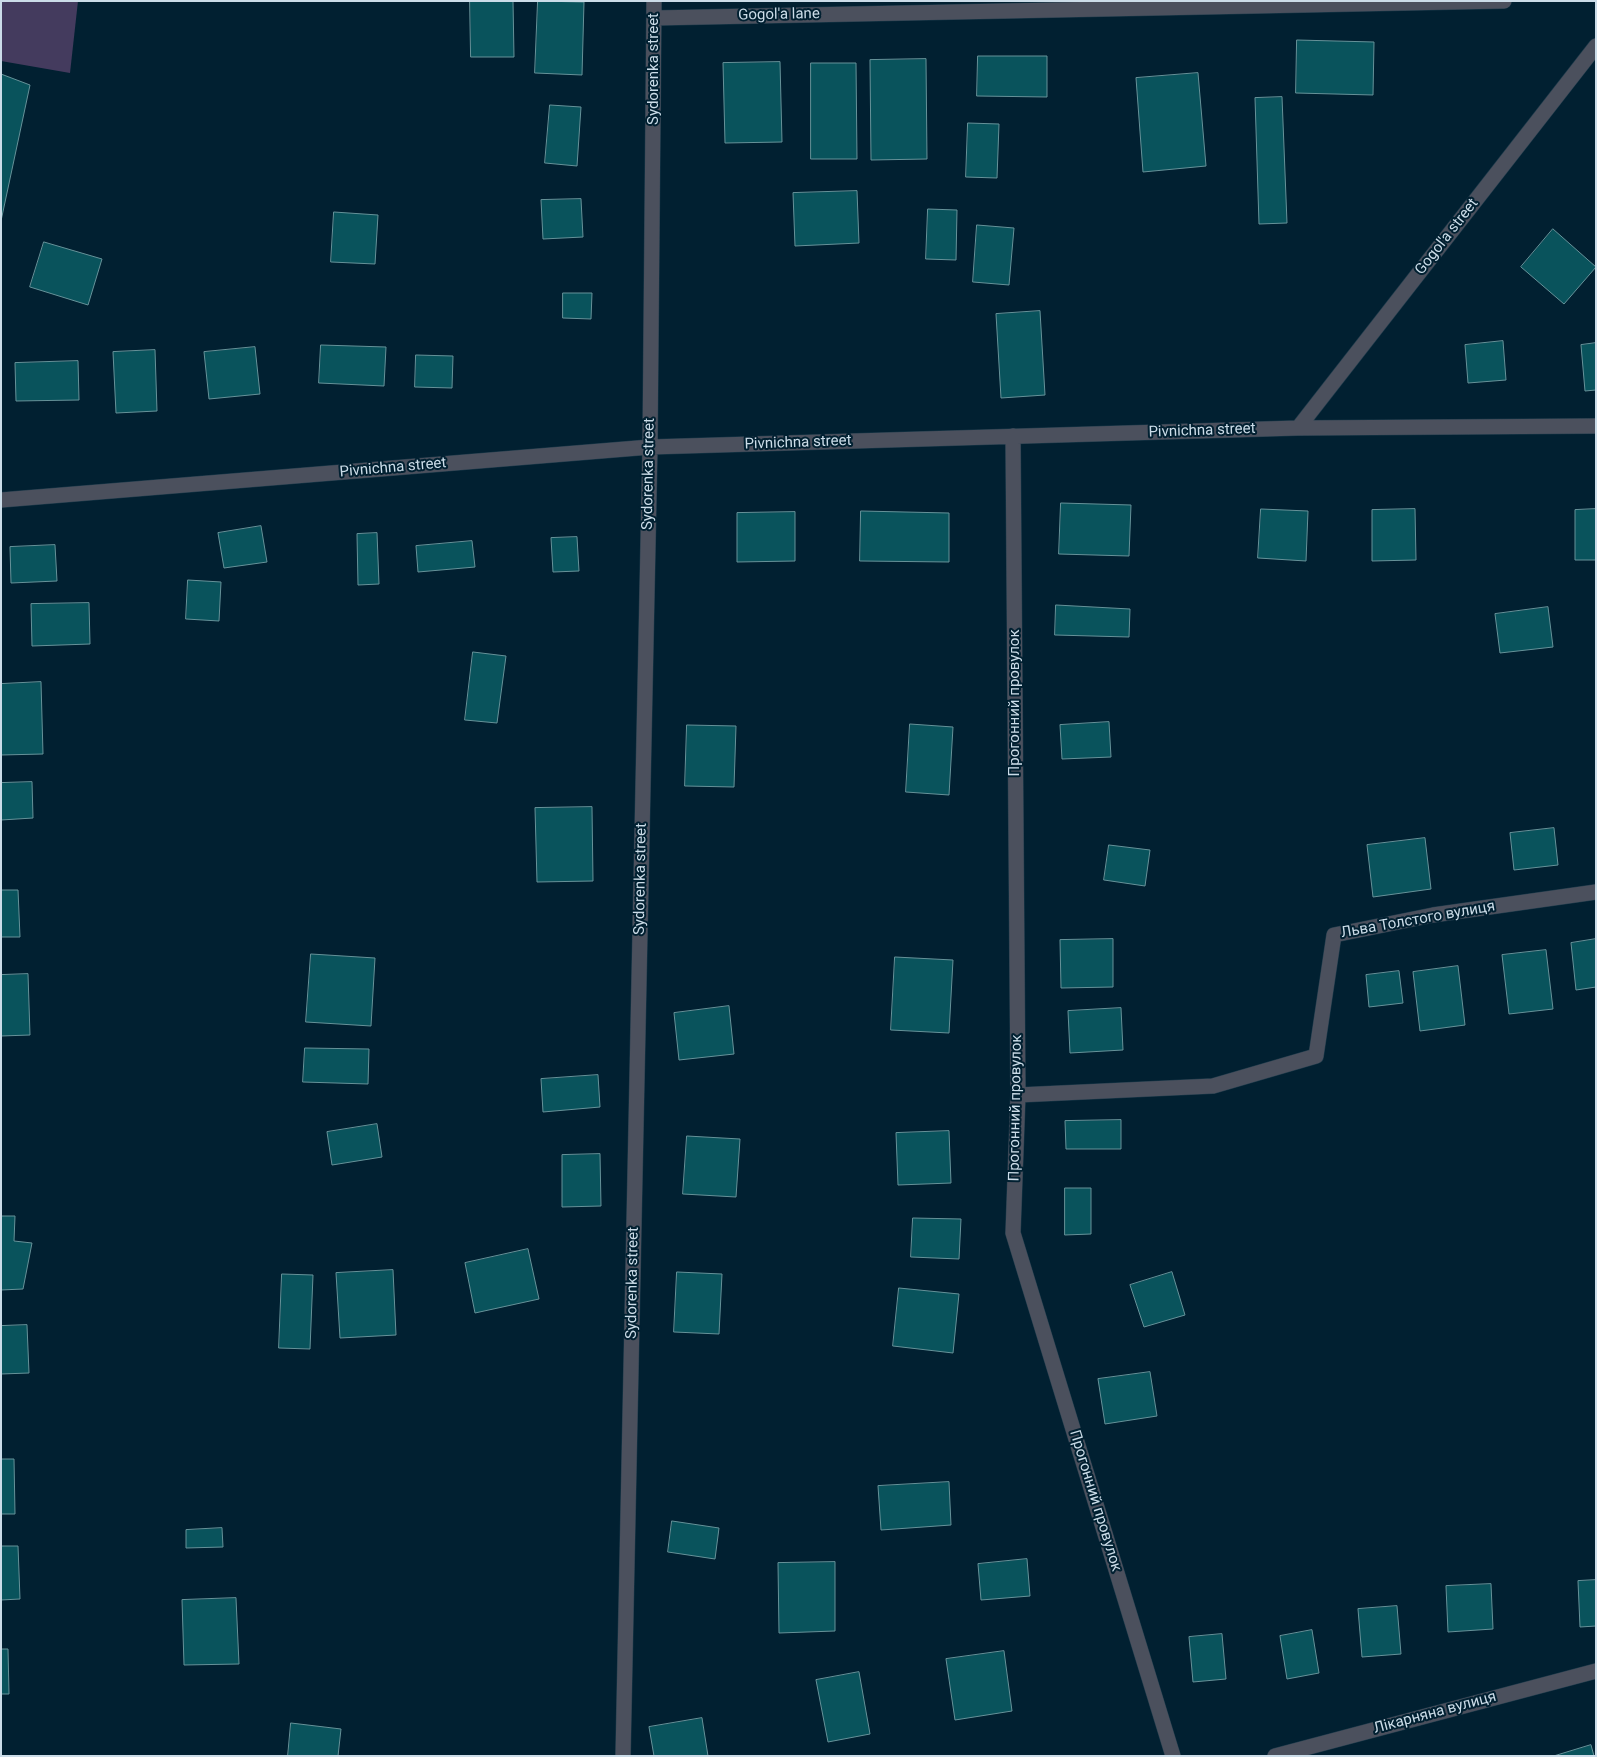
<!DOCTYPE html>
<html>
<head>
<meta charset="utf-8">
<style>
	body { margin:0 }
	#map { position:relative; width:1597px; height:1757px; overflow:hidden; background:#012031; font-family:Roboto,sans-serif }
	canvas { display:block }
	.frame { position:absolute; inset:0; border:2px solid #cbdce8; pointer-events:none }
</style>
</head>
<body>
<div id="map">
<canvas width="1597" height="1757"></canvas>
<div class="frame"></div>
</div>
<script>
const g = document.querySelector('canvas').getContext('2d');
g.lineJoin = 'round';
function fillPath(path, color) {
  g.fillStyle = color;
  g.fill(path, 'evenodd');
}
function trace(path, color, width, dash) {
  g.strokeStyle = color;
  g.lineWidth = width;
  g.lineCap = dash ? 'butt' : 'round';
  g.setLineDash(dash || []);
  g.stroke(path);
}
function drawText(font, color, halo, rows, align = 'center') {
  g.font = font + ' Roboto,sans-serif';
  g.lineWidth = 4;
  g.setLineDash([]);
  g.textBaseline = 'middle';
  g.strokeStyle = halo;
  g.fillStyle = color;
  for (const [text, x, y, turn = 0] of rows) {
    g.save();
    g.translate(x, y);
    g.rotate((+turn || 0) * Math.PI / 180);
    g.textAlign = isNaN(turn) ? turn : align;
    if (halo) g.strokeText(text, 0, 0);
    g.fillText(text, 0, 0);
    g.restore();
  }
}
fillPath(new Path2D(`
	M1 1H78L70 73 1 61Z`), '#443b5e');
const building = new Path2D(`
	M470 1H513L514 57H471Z
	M538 1 584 2 582 75 535 73Z
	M1297 40 1374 42 1373 95 1296 93Z
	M978 56H1047V97L977 96Z
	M926 59 927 159 871 160 870 60Z
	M780 62 782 142 725 143 723 63Z
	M811 63H856L857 159H811Z
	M1198 73 1206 166 1143 172 1136 78Z
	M1 74 30 85 1 221Z
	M1282 97 1287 223 1259 224 1255 98Z
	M550 105 581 107 577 166 545 163Z
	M968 123 999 124 997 178 966 177Z
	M857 191 859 243 795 246 793 193Z
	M581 199 583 237 543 239 541 200Z
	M928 209 957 210 956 260 926 259Z
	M334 212 378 215 375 264 331 262Z
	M977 225 1014 228 1009 285 973 282Z
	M1553 229 1596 267 1564 304 1521 267Z
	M44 242 102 259 88 305 30 287Z
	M563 293H592L591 319 563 318Z
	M1040 311 1045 395 1001 398 996 314Z
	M1503 341 1506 380 1468 383 1465 345Z
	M1596 343V390L1585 391 1581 345Z
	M321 345 386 347 384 386 319 383Z
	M255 347 260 394 209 399 204 352Z
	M155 350 157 411 116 413 113 352Z
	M416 355 453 356 452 388 415 387Z
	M78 361 79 400 16 401 15 363Z
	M1061 503 1131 505 1129 556 1059 554Z
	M1261 509 1308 511 1306 561 1258 558Z
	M1415 509 1416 560 1372 561V510Z
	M1596 509V560H1575V510Z
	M861 511 949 513V562L860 561Z
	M795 512V561L737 562V513Z
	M261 526 267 562 224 568 218 533Z
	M377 533 379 584 358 585 357 534Z
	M577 537 579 571 553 572 551 538Z
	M472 541 475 567 418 572 416 546Z
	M55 545 57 581 11 583 10 547Z
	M188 580 221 582 219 621 186 619Z
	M89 603 90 644 32 646 31 604Z
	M1056 605 1130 609 1129 637 1055 635Z
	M1548 607 1553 647 1500 653 1495 614Z
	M473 652 506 656 497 723 465 720Z
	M41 682 43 754 1 755V684Z
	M1109 722 1111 757 1062 759 1060 725Z
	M910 724 953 727 949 795 906 792Z
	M687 725 736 726 734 787 685 786Z
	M32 782 33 818 1 820V783Z
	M592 807 593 881 537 882 535 808Z
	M1554 828 1558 865 1514 870 1510 833Z
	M1425 838 1431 889 1373 897 1367 845Z
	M1109 845 1150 850 1145 886 1104 880Z
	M1 890H18L20 937H1Z
	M1113 939V987L1061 988 1060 940Z
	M1596 939V987L1576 990 1571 943Z
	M1546 950 1553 1009 1509 1014 1502 955Z
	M311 954 375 958 371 1026 306 1022Z
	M895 957 953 960 949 1033 891 1030Z
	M1458 966 1465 1025 1420 1031 1413 972Z
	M1399 971 1403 1003 1369 1007 1366 975Z
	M28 974 30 1035 1 1036V975Z
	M729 1006 734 1054 679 1060 674 1013Z
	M1121 1008 1123 1050 1070 1053 1068 1011Z
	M305 1048 369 1049 368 1084 303 1082Z
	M598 1075 600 1107 543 1112 541 1079Z
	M1121 1120V1149H1066L1065 1121Z
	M377 1124 382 1157 332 1165 327 1132Z
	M949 1131 951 1183 898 1185 896 1133Z
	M687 1136 740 1139 736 1197 683 1194Z
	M600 1154 601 1206 562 1207V1155Z
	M1065 1188H1091V1234L1065 1235Z
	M1 1216H15L14 1241 32 1243 23 1289 1 1290Z
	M913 1218 961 1219 959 1259 911 1257Z
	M528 1249 539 1299 475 1313 465 1263Z
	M393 1270 396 1335 340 1338 336 1273Z
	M677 1272 722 1274 719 1334 674 1332Z
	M1172 1272 1185 1315 1144 1327 1130 1285Z
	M282 1274 313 1275 310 1349 279 1348Z
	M899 1288 959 1294 953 1353 893 1346Z
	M27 1325 29 1373 1 1374V1326Z
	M1150 1372 1157 1416 1105 1424 1098 1379Z
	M1 1459H14L15 1514H1Z
	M949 1482 951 1525 881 1530 878 1486Z
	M672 1521 719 1528 715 1559 668 1552Z
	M222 1528 223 1547 186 1548V1530Z
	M1 1546H18L20 1599 1 1600Z
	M1027 1559 1030 1596 981 1600 978 1564Z
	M835 1562V1631L779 1633 778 1563Z
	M1596 1580V1626L1580 1627 1578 1581Z
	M1491 1584 1493 1629 1448 1632 1446 1586Z
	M236 1598 239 1664 184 1665 182 1600Z
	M1397 1606 1401 1654 1362 1657 1358 1609Z
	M1312 1630 1319 1673 1287 1679 1280 1636Z
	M1222 1634 1226 1679 1193 1682 1189 1637Z
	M1 1649H8L9 1694H1Z
	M1004 1651 1012 1711 955 1720 946 1659Z
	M859 1672 870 1734 828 1742 816 1680Z
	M702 1718 708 1756H654L649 1727Z
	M291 1723 341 1729 338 1756H288Z
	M1591 1745 1594 1756H1554Z`);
fillPath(building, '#09535c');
trace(building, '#669299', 1);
const street = new Path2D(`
	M654 18 1504 1
	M1298 428 1596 46
	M1013 436 1018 1095 1013 1233 1173 1756
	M1 500 650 447 1298 428 1596 426
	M1018 1095 1213 1086 1316 1056 1334 935 1433 915 1596 892
	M623 1756 650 447 654 1
	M1275 1756 1596 1671`);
trace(street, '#1d3a4b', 16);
trace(street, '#4b505d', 15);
drawText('15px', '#cbdce8', '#012031', [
	["Gogol'a lane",779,15,-1],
	["Sydorenka street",654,69,-90],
	["Gogol'a street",1447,237,-52],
	["Pivnichna street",1202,431,-2],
	["Pivnichna street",798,443,-2],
	["Pivnichna street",393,468,-5],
	["Sydorenka street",649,474,-89],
	["Прогонний провулок",1015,703,-90],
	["Sydorenka street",641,879,-89],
	["Льва Толстого вулиця",1418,920,-10],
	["Прогонний провулок",1016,1108,-89],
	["Sydorenka street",633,1283,-89],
	["Прогонний провулок",1095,1501,73],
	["Лікарняна вулиця",1435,1713,-15]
]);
</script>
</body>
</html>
